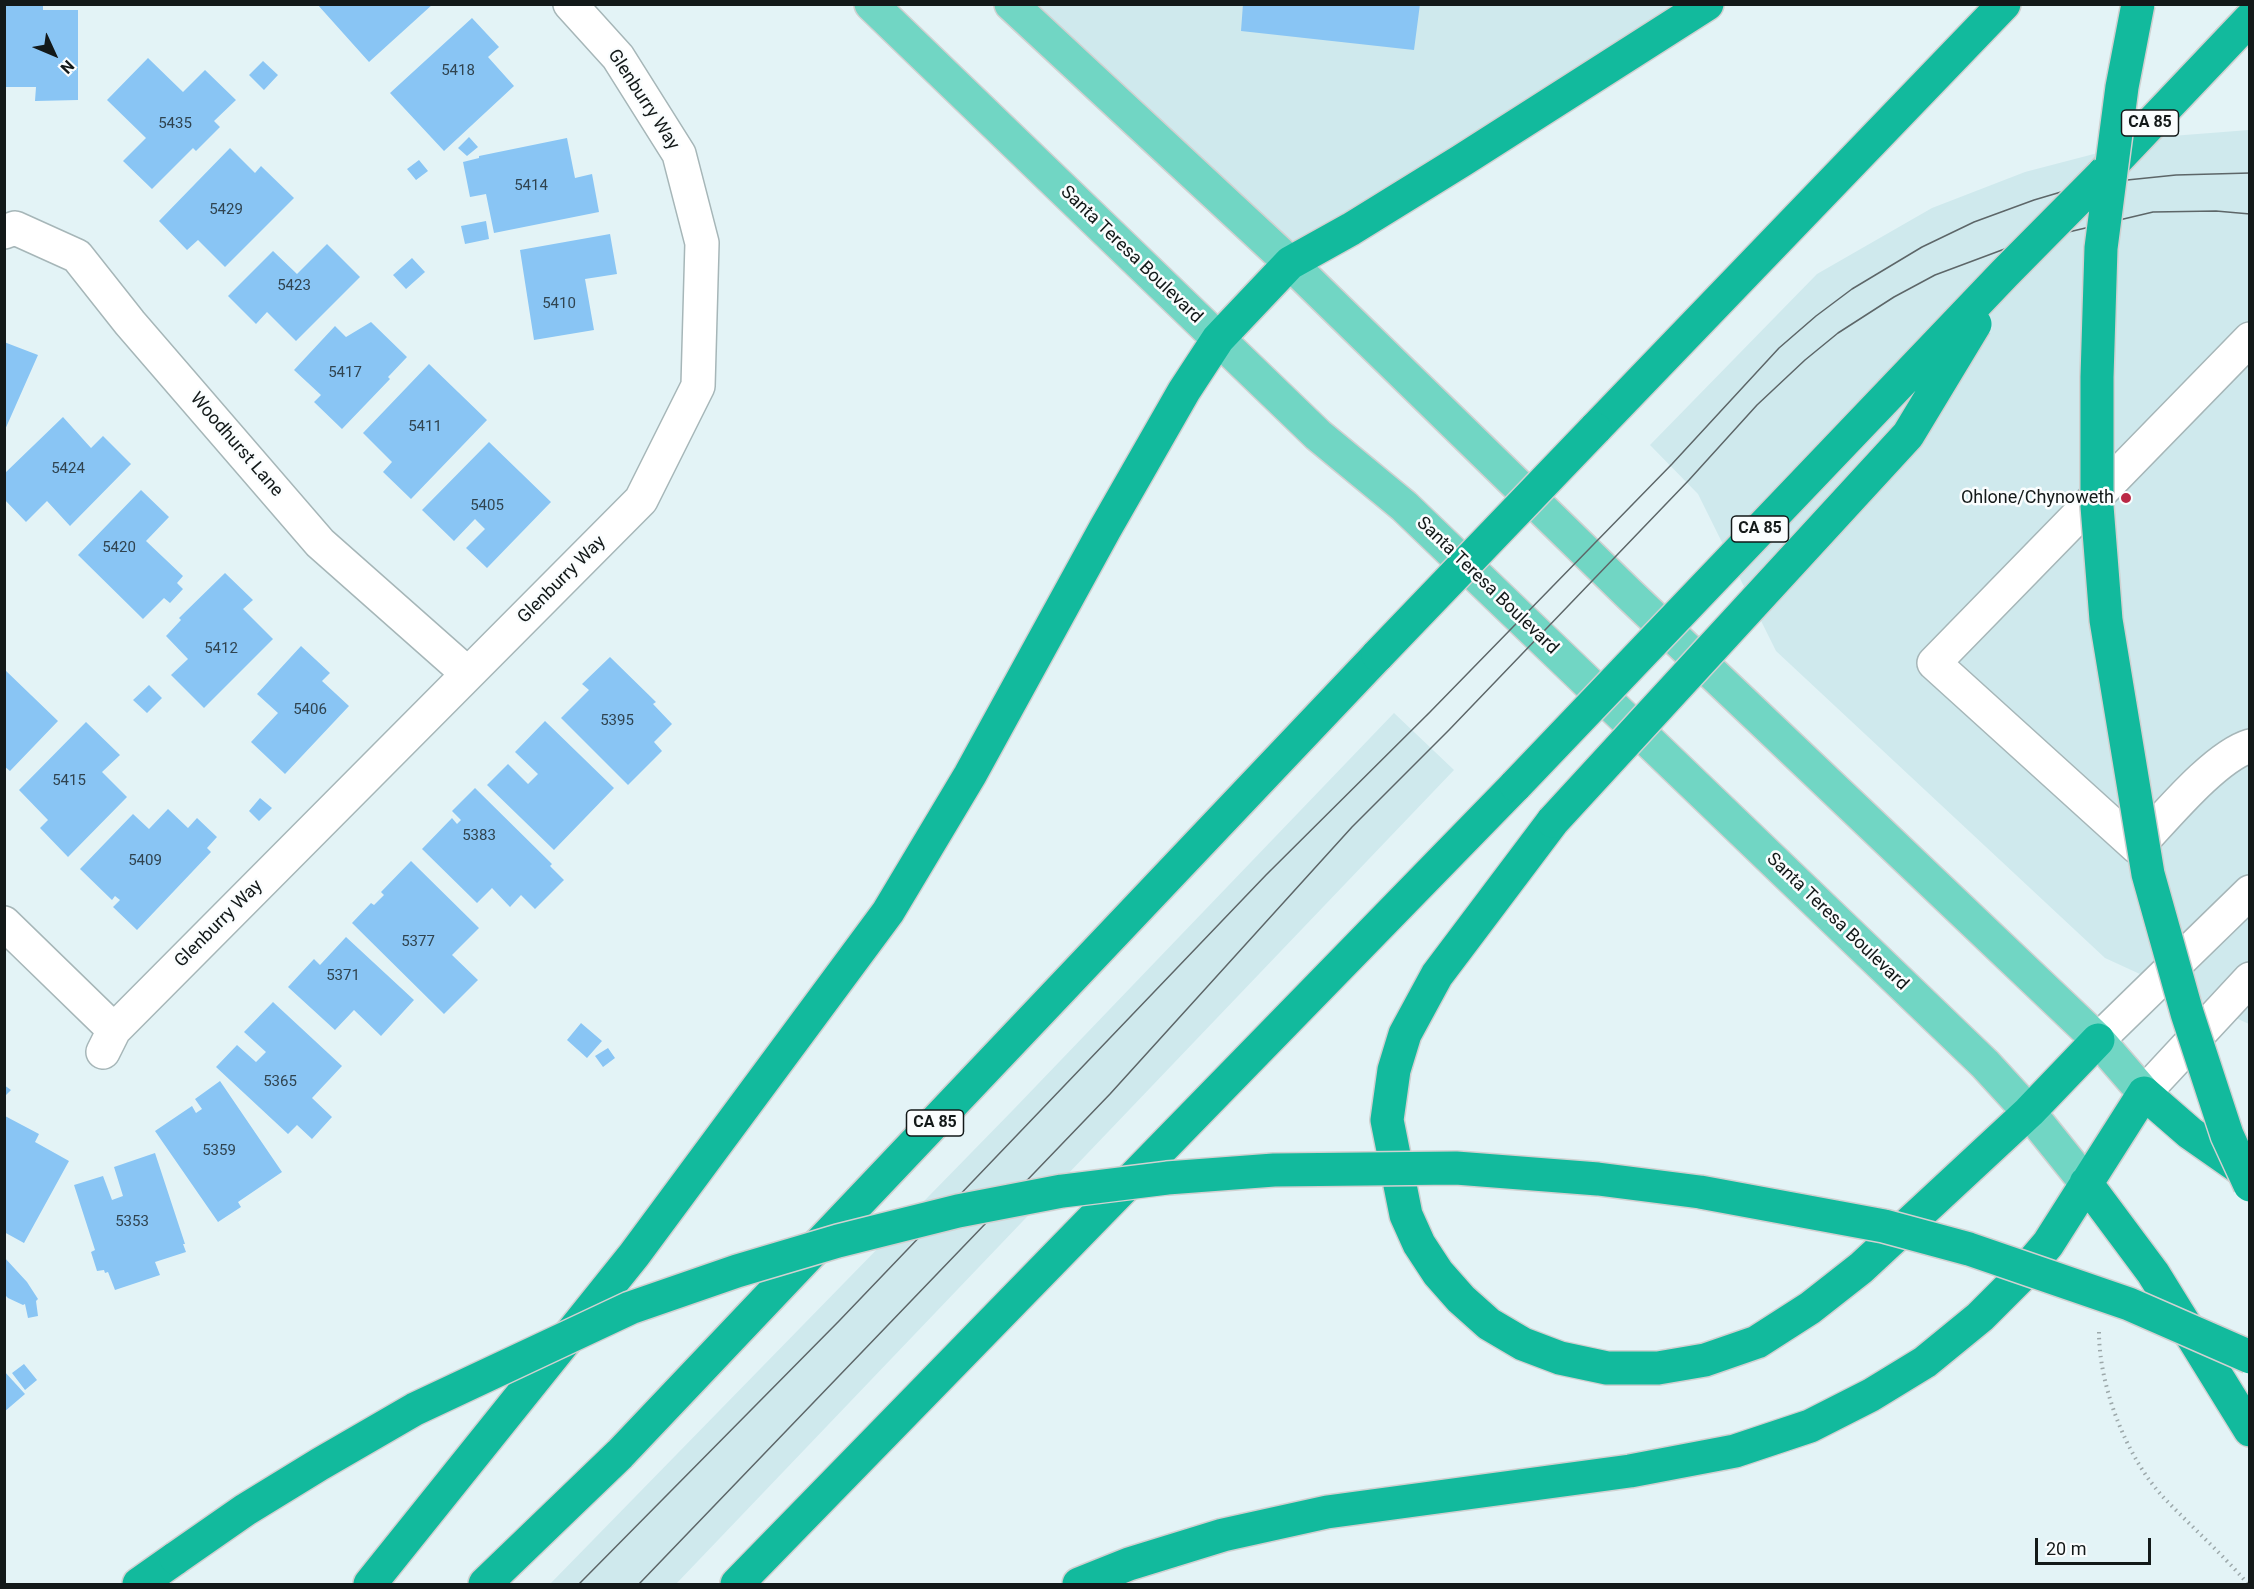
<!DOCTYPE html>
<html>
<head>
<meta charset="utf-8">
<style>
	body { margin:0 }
	#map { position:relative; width:2254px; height:1589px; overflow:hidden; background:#e3f3f6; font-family:Roboto,sans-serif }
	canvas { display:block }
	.frame { position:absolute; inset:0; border:6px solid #131919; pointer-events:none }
	.north { position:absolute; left:24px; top:24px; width:60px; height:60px; -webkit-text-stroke:4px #fafdfe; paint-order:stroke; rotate:134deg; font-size:16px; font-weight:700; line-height:24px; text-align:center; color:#131919 }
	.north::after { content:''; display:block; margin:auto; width:21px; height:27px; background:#131919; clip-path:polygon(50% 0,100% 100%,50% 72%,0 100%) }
	.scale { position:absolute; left:2035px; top:1538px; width:116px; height:27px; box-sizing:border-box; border:3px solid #131919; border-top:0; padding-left:8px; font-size:18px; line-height:21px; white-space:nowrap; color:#131919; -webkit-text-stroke:4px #fafdfe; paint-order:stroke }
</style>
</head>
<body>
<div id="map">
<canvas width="2254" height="1589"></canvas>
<div class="frame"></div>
<div class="north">N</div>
<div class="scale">20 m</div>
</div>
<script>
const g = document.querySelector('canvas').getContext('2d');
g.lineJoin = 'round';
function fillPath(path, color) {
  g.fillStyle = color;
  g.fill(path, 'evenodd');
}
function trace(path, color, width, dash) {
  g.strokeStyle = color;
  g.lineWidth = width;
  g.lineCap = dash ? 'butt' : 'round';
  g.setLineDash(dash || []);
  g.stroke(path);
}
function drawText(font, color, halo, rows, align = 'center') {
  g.font = font + ' Roboto,sans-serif';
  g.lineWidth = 5;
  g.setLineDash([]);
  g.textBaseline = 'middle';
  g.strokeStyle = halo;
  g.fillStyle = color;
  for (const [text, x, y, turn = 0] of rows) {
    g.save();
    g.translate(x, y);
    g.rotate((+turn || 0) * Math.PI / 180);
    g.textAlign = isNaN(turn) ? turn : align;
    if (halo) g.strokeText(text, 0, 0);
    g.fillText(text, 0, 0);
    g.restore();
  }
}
fillPath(new Path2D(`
	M1011 5H1707L1290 263Z
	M2249 130V1024L2105 958 1776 651 1698 494 1650 445 1817 274 1932 208 2025 172 2159 137Z
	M1394 713 1454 770 676 1584H550L1013 1110Z`), '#cfe9ed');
fillPath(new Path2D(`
	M4 4H43V10H78V100L35 101 36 87H4Z
	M317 4H433L369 62Z
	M1243 4H1420L1414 50 1241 31Z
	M472 18 499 47 488 57 514 86 444 151 390 93Z
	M148 58 183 92 205 70 236 100 214 121 220 127 196 151 193 148 152 189 123 161 146 138 107 100Z
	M263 61 278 75 264 90 249 75Z
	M469 137 478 147 467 156 458 148Z
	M567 138 575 178 592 174 599 212 494 233 486 194 470 197 463 162 479 158V156Z
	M230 148 255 173 261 166 294 198 225 267 198 240 187 250 159 221Z
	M419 160 428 171 416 180 407 169Z
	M486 221 489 239 465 244 461 226Z
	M610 234 617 274 585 279 594 330 534 340 520 250Z
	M327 244 360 277 296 341 267 312 256 324 228 296 273 251 297 274Z
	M412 258 425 272 406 289 393 275Z
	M371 322 407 357 388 377 390 379 342 429 314 402 321 395 294 370 335 326 346 337Z
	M4 342 38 355 4 432Z
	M429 364 487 420 411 499 383 472 392 462 363 433Z
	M63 417 91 448 103 436 131 464 70 526 47 501 26 522 4 499V474Z
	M489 442 551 502 487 568 466 548 485 529 475 519 454 541 422 510Z
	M141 490 169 517 146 541 183 576 177 583 183 589 170 603 164 598 143 619 78 555Z
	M225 573 253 600 243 609 273 639 204 708 171 675 188 659 166 636 181 620 179 618Z
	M301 646 330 673 322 681 349 706 285 774 251 742 278 713 257 694Z
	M610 657 656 702 653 704 672 724 654 742 662 751 628 785 561 718 589 690 582 684Z
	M4 669 58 721 10 771 4 766Z
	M149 685 162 698 147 713 133 700Z
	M545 721 614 788 554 850 487 785 508 764 528 784 538 774 515 752Z
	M86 722 120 755 102 772 127 797 68 857 40 828 48 820 19 790Z
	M475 788 552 864 550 866 564 880 535 909 521 895 510 907 492 888 477 903 422 849 452 818 457 824 461 820 452 811Z
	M260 798 272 808 259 821 249 811Z
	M168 809 188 828 197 818 217 837 207 848 211 852 137 930 113 907 120 900 115 896 112 900 80 869 133 814 149 829Z
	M411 861 479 928 452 955 478 980 444 1014 352 923 371 903 374 905 384 895 381 892Z
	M346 937 414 1000 381 1036 354 1010 335 1030 288 987 314 959 320 965Z
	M273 1002 342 1066 312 1098 332 1117 312 1139 297 1125 288 1134 216 1067 237 1045 256 1062 266 1052 244 1032Z
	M581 1023 602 1041 587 1058 567 1040Z
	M608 1048 615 1058 603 1067 595 1056Z
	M220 1081 282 1172 238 1202 241 1207 218 1222 155 1131 192 1106 196 1113 202 1109 195 1099Z
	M4 1085 11 1090 4 1097Z
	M5 1116 39 1134 35 1142 69 1161 24 1243 4 1232Z
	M155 1153 185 1244H183L186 1252 155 1262 160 1275 115 1290 108 1272 105 1273 104 1270 97 1271 91 1252 95 1250 74 1185 103 1176 112 1200 123 1196 114 1167Z
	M4 1257 27 1282 38 1299 36 1301 38 1316 28 1318 25 1304 23 1305 8 1298 4 1294Z
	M24 1364 37 1380 25 1390 12 1373Z
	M4 1371 25 1394 4 1412Z`), '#89c5f4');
const minor = new Path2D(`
	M4 232 15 228 77 256 130 323 320 543 468 674
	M2250 339 1934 663 2137 847C2164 819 2214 757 2250 746
	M4 923 114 1030
	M2098 1040 2250 892
	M103 1052 114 1030 641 500 698 386 702 243 679 154 618 57 570 4
	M2144 1093 2250 979`);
const major = new Path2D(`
	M871 4 1318 435 1404 506 1985 1064 2029 1112 2086 1183
	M1011 4 1290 263 1629 594 2098 1040 2144 1093`);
const highway = new Path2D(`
	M2102 175 2250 19
	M1595 429 2004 4
	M1553 821 1437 975 1405 1034 1394 1070 1387 1120 1406 1215 1419 1244 1438 1273 1461 1299 1489 1324 1523 1344 1560 1358 1607 1368H1658L1705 1360 1757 1342 1810 1308 1861 1268 2029 1112 2098 1040
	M2086 1183 2153 1273 2250 1430
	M139 1584 176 1558
	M370 1584 634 1255 888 912 970 775 1105 529 1184 391 1218 339 1290 263 1351 229 1461 161 1707 4
	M485 1584 620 1454 1378 655
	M737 1584 1516 785
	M1079 1584 1129 1564 1223 1535 1327 1512 1630 1471 1735 1451 1810 1426 1871 1395 1925 1362 1980 1317 2019 1278 2048 1244 2144 1093 2190 1133 2250 1175`);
trace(minor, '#a6b6b8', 36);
trace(major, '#d0d1d1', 36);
trace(highway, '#d0d1d1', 36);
trace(new Path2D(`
	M2099 1332C2099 1387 2127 1459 2165 1499 2193 1528 2222 1554 2248 1584`), '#9ca8aa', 4, [1.5, 4.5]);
trace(minor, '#fff', 33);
trace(major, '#71d6c4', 33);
trace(highway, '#12ba9d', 33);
trace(new Path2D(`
	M579 1584 839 1321 1266 875 1430 712 1672 464 1779 348 1816 316 1852 289 1922 247 1974 222 2034 200 2088 184 2176 175 2250 173
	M639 1584 1110 1094 1352 827 1449 730 1689 480 1757 405 1805 360 1838 333 1894 297 1935 275 2018 244 2153 212 2216 211 2250 214`), '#5d6668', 1.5);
const highwayBridge = new Path2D(`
	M2138 4 2122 87 2101 248 2097 377V506L2106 620 2148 874 2187 1013 2227 1135 2250 1185
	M1378 655 1595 429
	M1516 785 2005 273 2102 175
	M1553 821 1908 435 1975 324
	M176 1558 245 1510 320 1464 415 1409 630 1308 737 1271 838 1241 958 1211 1062 1191 1167 1178 1274 1170 1456 1168 1598 1179 1700 1192 1884 1226 1969 1249 2129 1304 2250 1357`);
trace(highwayBridge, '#d0d1d1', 36, []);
trace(highwayBridge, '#12ba9d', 33);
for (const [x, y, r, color] of [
	[2126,498,6,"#ba2846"]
]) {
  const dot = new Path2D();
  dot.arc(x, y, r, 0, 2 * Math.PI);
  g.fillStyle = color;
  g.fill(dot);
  trace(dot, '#fafdfe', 2);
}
drawText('15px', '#304450', null, [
	["5418",458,71],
	["5435",175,124],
	["5414",531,186],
	["5429",226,210],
	["5423",294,286],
	["5410",559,304],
	["5417",345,373],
	["5411",425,427],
	["5424",68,469],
	["5405",487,506],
	["5420",119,548],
	["5412",221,649],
	["5406",310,710],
	["5395",617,721],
	["5415",69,781],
	["5383",479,836],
	["5409",145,861],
	["5377",418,942],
	["5371",343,976],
	["5365",280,1082],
	["5359",219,1151],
	["5353",132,1222]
]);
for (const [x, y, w] of [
	[2150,123,57],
	[1760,529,57],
	[935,1123,57]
]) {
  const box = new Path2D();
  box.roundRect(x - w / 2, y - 13, w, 26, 4.5);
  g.fillStyle = '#fafdfe';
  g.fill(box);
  trace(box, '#131919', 1.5);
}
drawText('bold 16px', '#131919', null, [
	["CA 85",2150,123],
	["CA 85",1760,529],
	["CA 85",935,1123]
]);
drawText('18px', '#131919', '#fafdfe', [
	["Glenburry Way",643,100,57],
	["Santa Teresa Boulevard",1131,255,44],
	["Woodhurst Lane",236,445,49],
	["Glenburry Way",562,580,-45],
	["Santa Teresa Boulevard",1487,586,44],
	["Santa Teresa Boulevard",1837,922,44],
	["Glenburry Way",219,924,-45]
]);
drawText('18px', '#131919', '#fafdfe', [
	["Ohlone/Chynoweth",2114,498]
], 'right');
</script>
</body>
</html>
